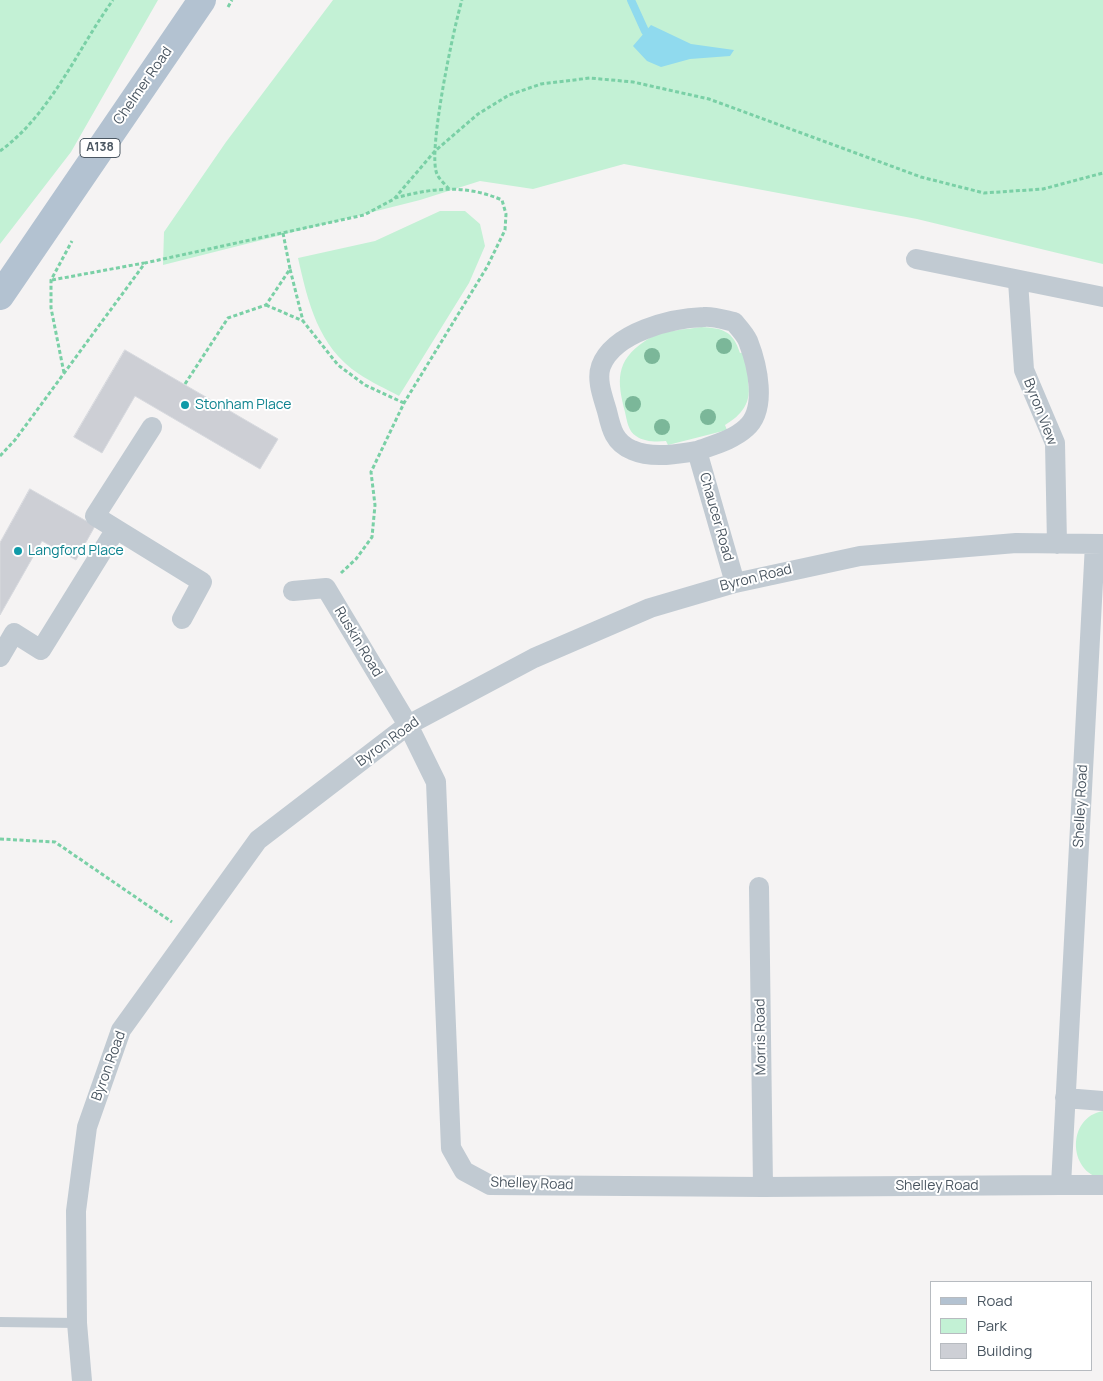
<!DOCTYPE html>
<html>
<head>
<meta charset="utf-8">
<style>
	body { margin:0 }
	#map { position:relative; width:1103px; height:1381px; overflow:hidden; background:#f5f3f3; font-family:Manrope,sans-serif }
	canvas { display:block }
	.legend { position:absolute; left:930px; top:1281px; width:162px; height:90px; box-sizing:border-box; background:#fff; border:1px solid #b7bbc0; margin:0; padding:6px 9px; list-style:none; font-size:15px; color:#4a5661 }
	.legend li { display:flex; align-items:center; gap:10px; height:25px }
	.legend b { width:25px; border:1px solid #b7bbc0 }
</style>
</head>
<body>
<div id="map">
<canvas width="1103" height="1381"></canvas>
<ul class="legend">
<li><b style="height:6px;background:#b3c2d1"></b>Road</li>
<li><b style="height:14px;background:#c3f1d5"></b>Park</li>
<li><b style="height:14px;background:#cdcfd5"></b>Building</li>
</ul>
</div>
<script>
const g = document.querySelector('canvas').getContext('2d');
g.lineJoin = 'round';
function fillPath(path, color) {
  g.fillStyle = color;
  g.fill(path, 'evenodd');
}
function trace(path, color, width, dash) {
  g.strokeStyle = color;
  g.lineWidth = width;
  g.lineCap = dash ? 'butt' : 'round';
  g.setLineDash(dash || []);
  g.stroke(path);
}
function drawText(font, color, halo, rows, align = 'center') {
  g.font = font + ' Manrope,sans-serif';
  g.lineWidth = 4;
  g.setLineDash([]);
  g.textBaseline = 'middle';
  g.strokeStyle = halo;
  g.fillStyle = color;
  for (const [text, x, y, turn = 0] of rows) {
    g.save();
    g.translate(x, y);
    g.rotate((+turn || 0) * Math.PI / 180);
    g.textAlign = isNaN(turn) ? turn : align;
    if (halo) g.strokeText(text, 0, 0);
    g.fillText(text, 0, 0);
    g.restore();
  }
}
fillPath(new Path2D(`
	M0 0H158L71 152 0 244Z
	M333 0H1103V264L917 219 624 164 533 189 480 181 420 200 163 265 164 232 226 142Z
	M440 211H465L480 224 485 246 469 283 399 396C386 389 371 382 359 374 318 347 308 302 298 258L375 241Z
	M701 327C723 328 733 331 740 353L745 352 753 380 748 382C752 402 742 415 725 425L727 430 668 445 666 441C657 442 644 442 636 436 628 431 627 421 625 412 617 381 615 361 645 341 660 330 684 330 701 327Z
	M1103 1111V1179C1067 1172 1067 1117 1103 1111Z`), '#c3f1d5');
fillPath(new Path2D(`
	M651 25 691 44 734 50 730 56 690 59 661 67 647 61 633 46Z`), '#90daee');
trace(new Path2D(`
	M631 0 645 31`), '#90daee', 8);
const building = new Path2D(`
	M125 350 278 439 260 469 135 396 102 453 74 437Z
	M30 489 95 526 76 560 42 541 0 615V543Z`);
fillPath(building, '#cdcfd5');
trace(building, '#d7d9de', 1);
trace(new Path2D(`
	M228 7 232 0
	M0 151C51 114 77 50 113 0
	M449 189C445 184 439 179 437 174 427 153 454 26 462 0
	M283 233 290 269
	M52 280 144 263
	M266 305 303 321
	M64 373 51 308V280L72 241
	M185 384 228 318 266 305 290 269 303 321 338 365 365 385 404 403
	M0 456 15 440 145 263 364 215 394 199 435 151 478 114 509 95 541 84 590 78 633 82 709 99 921 177 984 193 1043 189 1103 173
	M341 573 356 559 372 537 375 505 371 472 404 403 487 267 505 230 506 214 502 200C465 184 432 188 395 198
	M0 839 55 842 172 922`), '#7ad0a6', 3, [4, 2.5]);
trace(new Path2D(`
	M0 1322 77 1323`), '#c1cad2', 10);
trace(new Path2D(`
	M916 259 1103 297
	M1018 281 1024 370 1055 443 1057 544
	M697 451C713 445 733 440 746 428 768 409 757 364 748 341 745 334 739 328 734 322 725 320 713 316 704 317 672 318 614 332 601 366 596 380 603 397 607 411 611 428 614 443 632 450 653 459 676 454 697 451L735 583
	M116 529 95 516 152 427
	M293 591 326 588 408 725 436 782 451 1148 464 1171 490 1185 763 1187 1061 1185 1095 544
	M0 657 14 633 41 650 116 529 202 582 182 619
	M759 887 763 1187
	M1065 1098 1103 1101
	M1061 1185H1103
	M82 1381 77 1323 76 1211 87 1127 121 1030 258 840 408 725 534 658 650 608 735 583 860 556 1016 543 1103 544`), '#c1cad2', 20);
trace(new Path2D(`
	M0 296 202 0`), '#b3c2d1', 28);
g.fillStyle = '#7bb799';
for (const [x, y] of [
	[724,346],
	[652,356],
	[633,404],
	[708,417],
	[662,427]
]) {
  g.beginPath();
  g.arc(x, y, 8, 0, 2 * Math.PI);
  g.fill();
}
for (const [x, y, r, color] of [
	[185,405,5,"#0f9aa8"],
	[18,551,5,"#0f9aa8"]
]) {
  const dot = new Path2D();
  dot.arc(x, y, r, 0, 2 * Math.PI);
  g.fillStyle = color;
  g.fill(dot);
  trace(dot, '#fff', 2);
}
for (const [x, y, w] of [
	[100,148,40]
]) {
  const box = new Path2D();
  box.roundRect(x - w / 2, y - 9.5, w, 19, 4);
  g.fillStyle = '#fff';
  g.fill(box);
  trace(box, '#4a5661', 1);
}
drawText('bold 12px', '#4a5661', null, [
	["A138",100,148]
]);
drawText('14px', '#4a5661', '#fff', [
	["Chelmer Road",143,86,-55],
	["Byron View",1040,412,69],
	["Chaucer Road",716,517,74],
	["Byron Road",756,578,-14],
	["Ruskin Road",358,642,59],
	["Byron Road",388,742,-36],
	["Shelley Road",1081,806,-87],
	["Morris Road",761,1037,-91],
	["Byron Road",109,1066,-70],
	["Shelley Road",532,1184,2],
	["Shelley Road",937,1186]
]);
drawText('14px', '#0d838f', '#fff', [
	["Stonham Place",195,405],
	["Langford Place",28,551]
], 'left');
</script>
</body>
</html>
